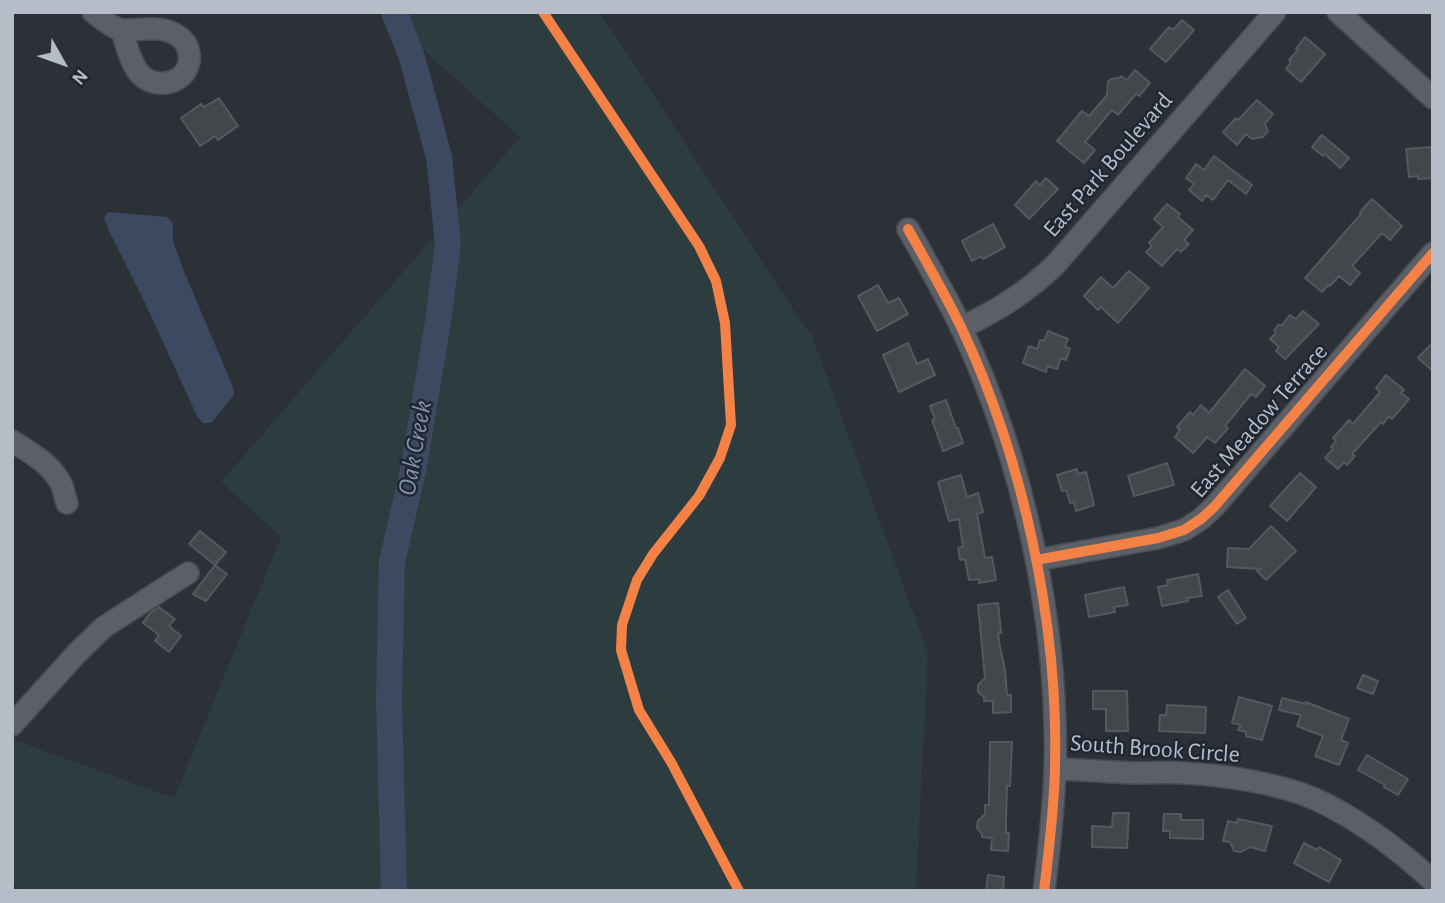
<!DOCTYPE html>
<html>
<head>
<meta charset="utf-8">
<style>
	body { margin:0 }
	#map { position:relative; width:1445px; height:903px; overflow:hidden; background:#2c3037; font-family:"Alegreya Sans",sans-serif }
	canvas { display:block }
	.frame { position:absolute; inset:0; border:14px solid #b7bdc8; pointer-events:none }
	.north { position:absolute; left:28px; top:28px; width:70px; height:70px; -webkit-text-stroke:5px #202732; paint-order:stroke; rotate:130deg; font-size:19px; font-weight:700; line-height:28px; text-align:center; color:#b7bdc8 }
	.north::after { content:''; display:block; margin:auto; width:24px; height:32px; background:#b7bdc8; clip-path:polygon(50% 0,100% 100%,50% 72%,0 100%) }
</style>
</head>
<body>
<div id="map">
<canvas width="1445" height="903"></canvas>
<div class="frame"></div>
<div class="north">N</div>
</div>
<script>
const g = document.querySelector('canvas').getContext('2d');
g.lineJoin = 'round';
function fillPath(path, color) {
  g.fillStyle = color;
  g.fill(path, 'evenodd');
}
function trace(path, color, width, dash) {
  g.strokeStyle = color;
  g.lineWidth = width;
  g.lineCap = dash ? 'butt' : 'round';
  g.setLineDash(dash || []);
  g.stroke(path);
}
function drawText(font, color, halo, rows, align = 'center') {
  g.font = font + ' "Alegreya Sans",sans-serif';
  g.lineWidth = 5;
  g.setLineDash([]);
  g.textBaseline = 'middle';
  g.strokeStyle = halo;
  g.fillStyle = color;
  for (const [text, x, y, turn = 0] of rows) {
    g.save();
    g.translate(x, y);
    g.rotate((+turn || 0) * Math.PI / 180);
    g.textAlign = isNaN(turn) ? turn : align;
    if (halo) g.strokeText(text, 0, 0);
    g.fillText(text, 0, 0);
    g.restore();
  }
}
fillPath(new Path2D(`
	M381 12H598L612 31 804 326 811 333 928 653 916 891H21L12 883V739L174 798 281 537 221 482 520 137Z`), '#2c3c3f');
fillPath(new Path2D(`
	M108 212 167 217 173 223V241L183 269 233 387 234 395 211 423H203L197 416 146 305 108 229 104 218Z`), '#3d4960');
trace(new Path2D(`
	M394 12 411 54 439 157 448 244 438 322 414 466 392 562 389 698 394 891`), '#3d4960', 26);
const building = new Path2D(`
	M1182 20 1194 30 1166 62 1150 49 1169 27 1173 30Z
	M1305 37 1325 54 1301 82 1286 69 1291 62 1289 60 1298 50 1296 49Z
	M1135 70 1150 83 1139 96 1136 94 1118 115 1112 110 1085 142 1095 150 1084 163 1057 141 1082 111 1089 116 1107 95 1108 82 1111 79 1119 78 1121 76 1127 80Z
	M219 98 238 126 218 140 215 136 200 146 181 118 201 104 204 107Z
	M1257 100 1273 114 1265 124 1268 131 1263 137 1252 139 1246 134 1237 145 1223 132 1236 118 1238 120Z
	M1322 135 1349 158 1340 168 1325 154 1323 156 1312 147Z
	M1431 147 1433 178 1418 179V176L1409 177 1406 149Z
	M1214 156 1252 185 1246 194 1228 180 1213 200 1206 195 1202 201 1189 190 1194 184 1186 178 1196 164 1204 170Z
	M1046 178 1058 189 1029 219 1015 205 1036 181 1040 185Z
	M1372 199 1402 226 1390 240 1382 233 1352 266 1360 273 1350 285 1339 276 1330 286 1328 285 1322 292 1305 278 1361 214 1360 212Z
	M1167 204 1180 214 1178 217 1193 230 1184 240 1189 244 1181 252 1177 249 1162 266 1146 252 1152 246 1149 243 1163 227 1154 219Z
	M993 224 1005 247 983 259 981 256 972 261 962 241Z
	M1129 271 1149 288 1118 323 1101 307 1098 310 1084 296 1101 277 1113 288Z
	M878 285 888 303 899 298 908 314 877 331 858 296Z
	M1303 311 1319 324 1285 359 1276 351 1279 347 1270 339 1276 333 1274 330 1278 325H1282L1290 315 1296 319Z
	M1048 331 1068 339 1065 347 1070 348 1066 360 1061 358 1057 369 1047 366 1046 372 1023 363 1029 346 1037 349 1040 340 1044 341Z
	M1433 342V371L1418 358Z
	M908 343 917 364 928 359 935 375 899 392 883 355Z
	M1245 369 1265 386 1256 397 1251 394 1225 426 1228 428 1215 443 1207 437 1193 453 1175 437 1180 430 1177 427 1190 412 1193 415 1201 405 1209 413Z
	M1386 375 1404 390 1401 393 1409 399 1392 419 1389 416 1383 424 1381 422 1352 454 1355 456 1347 465 1344 462 1338 469 1325 458 1333 449 1331 447 1336 441 1333 438 1349 420 1353 424 1380 392 1376 388Z
	M946 400 956 428H958L963 443 943 451 932 420 935 419 930 406Z
	M1167 463 1174 485 1134 496 1128 476Z
	M1077 469 1078 474 1086 472 1094 505 1076 511 1074 502 1070 503 1066 490 1062 491 1057 475Z
	M1300 473 1316 487 1287 521 1270 506Z
	M961 475 967 497 978 493 983 512 977 514 985 558 992 557 996 580 979 583V579L969 580 965 559 960 560 958 548 963 547 959 519 949 521 938 482Z
	M1271 526 1296 551 1266 580 1257 571 1261 569 1227 567 1228 548 1249 549Z
	M200 531 226 552 215 565 189 544Z
	M215 565 227 574 206 601 193 594Z
	M1198 574 1202 596 1187 598 1188 601 1162 606 1158 587 1168 585 1167 580Z
	M1124 587 1128 605 1114 607 1115 612 1089 617 1085 595Z
	M1228 590 1246 618 1237 624 1218 597Z
	M998 603 1001 633H998L1000 647 1005 670 1007 695H1011V712L993 713V701H984V697L978 692V685L985 678 978 605Z
	M159 607 175 619 169 626 181 636 169 652 155 641 159 635 143 623 150 613Z
	M1363 675 1378 681 1373 694 1357 688Z
	M1093 691H1127L1128 731H1106V709H1093Z
	M1239 697 1272 706 1262 740 1246 736V732L1238 730 1241 725 1232 723Z
	M1282 698 1306 704V702L1349 719 1341 740 1348 743 1339 765 1315 756 1323 736 1297 726 1301 715 1279 710Z
	M1167 705 1206 707 1205 733 1159 731 1160 715H1166Z
	M990 742H1012L1010 786H1007L1006 819V833H1009L1008 851 991 850 992 838 982 837V834L977 828 978 821 985 814V805H989Z
	M1367 755 1408 779 1398 795 1384 787 1385 785 1358 770Z
	M1113 813H1129L1127 848 1092 847V826L1112 827Z
	M1164 814H1181V820H1203V839L1170 838V831H1163Z
	M1238 819 1272 826 1265 851 1250 847 1241 852 1234 851 1230 842 1223 841 1228 821 1237 823Z
	M1304 843 1317 850 1319 847 1341 860 1329 882 1294 863Z
	M988 875 1004 877 1003 891H986Z`);
fillPath(building, '#43474c');
trace(building, '#54585f', 2);
const minor = new Path2D(`
	M93 12C101 18 111 27 121 30 123 30 129 30 131 30 147 29 165 26 178 36 184 40 188 45 189 53 193 80 160 93 141 75 130 64 127 44 121 30
	M1338 12 1433 98
	M908 229C926 261 945 294 961 327 1023 458 1059 624 1055 769 1054 810 1049 850 1044 891
	M961 328C998 310 1026 293 1056 264L1275 12
	M12 441C31 453 53 465 62 486 64 491 65 498 67 503
	M1036 560 1158 538 1184 530 1201 519 1215 506 1433 253
	M12 725 77 653 104 627 188 573
	M1055 769C1082 770 1109 772 1135 773 1151 773 1168 772 1184 773 1223 775 1278 783 1315 799 1359 819 1397 848 1433 881`);
trace(minor, '#484b51', 24);
trace(minor, '#5c5f66', 21);
trace(new Path2D(`
	M543 12 699 246 716 281 725 323 731 425 720 458 699 496 653 554 637 580 622 625 621 650 639 710 671 762 739 891
	M908 229C926 261 945 294 961 327 1023 458 1059 624 1055 769 1054 810 1049 850 1044 891
	M1036 560 1158 538 1184 530 1201 519 1215 506 1433 253`), '#f48246', 10);
drawText('24px', '#b7bdc8', '#202732', [
	["East Park Boulevard",1108,165,-49],
	["East Meadow Terrace",1259,421,-49],
	["South Brook Circle",1155,749,4]
]);
drawText('italic 26px', '#8292ac', '#202732', [
	["Oak Creek",415,448,-80]
]);
</script>
</body>
</html>
